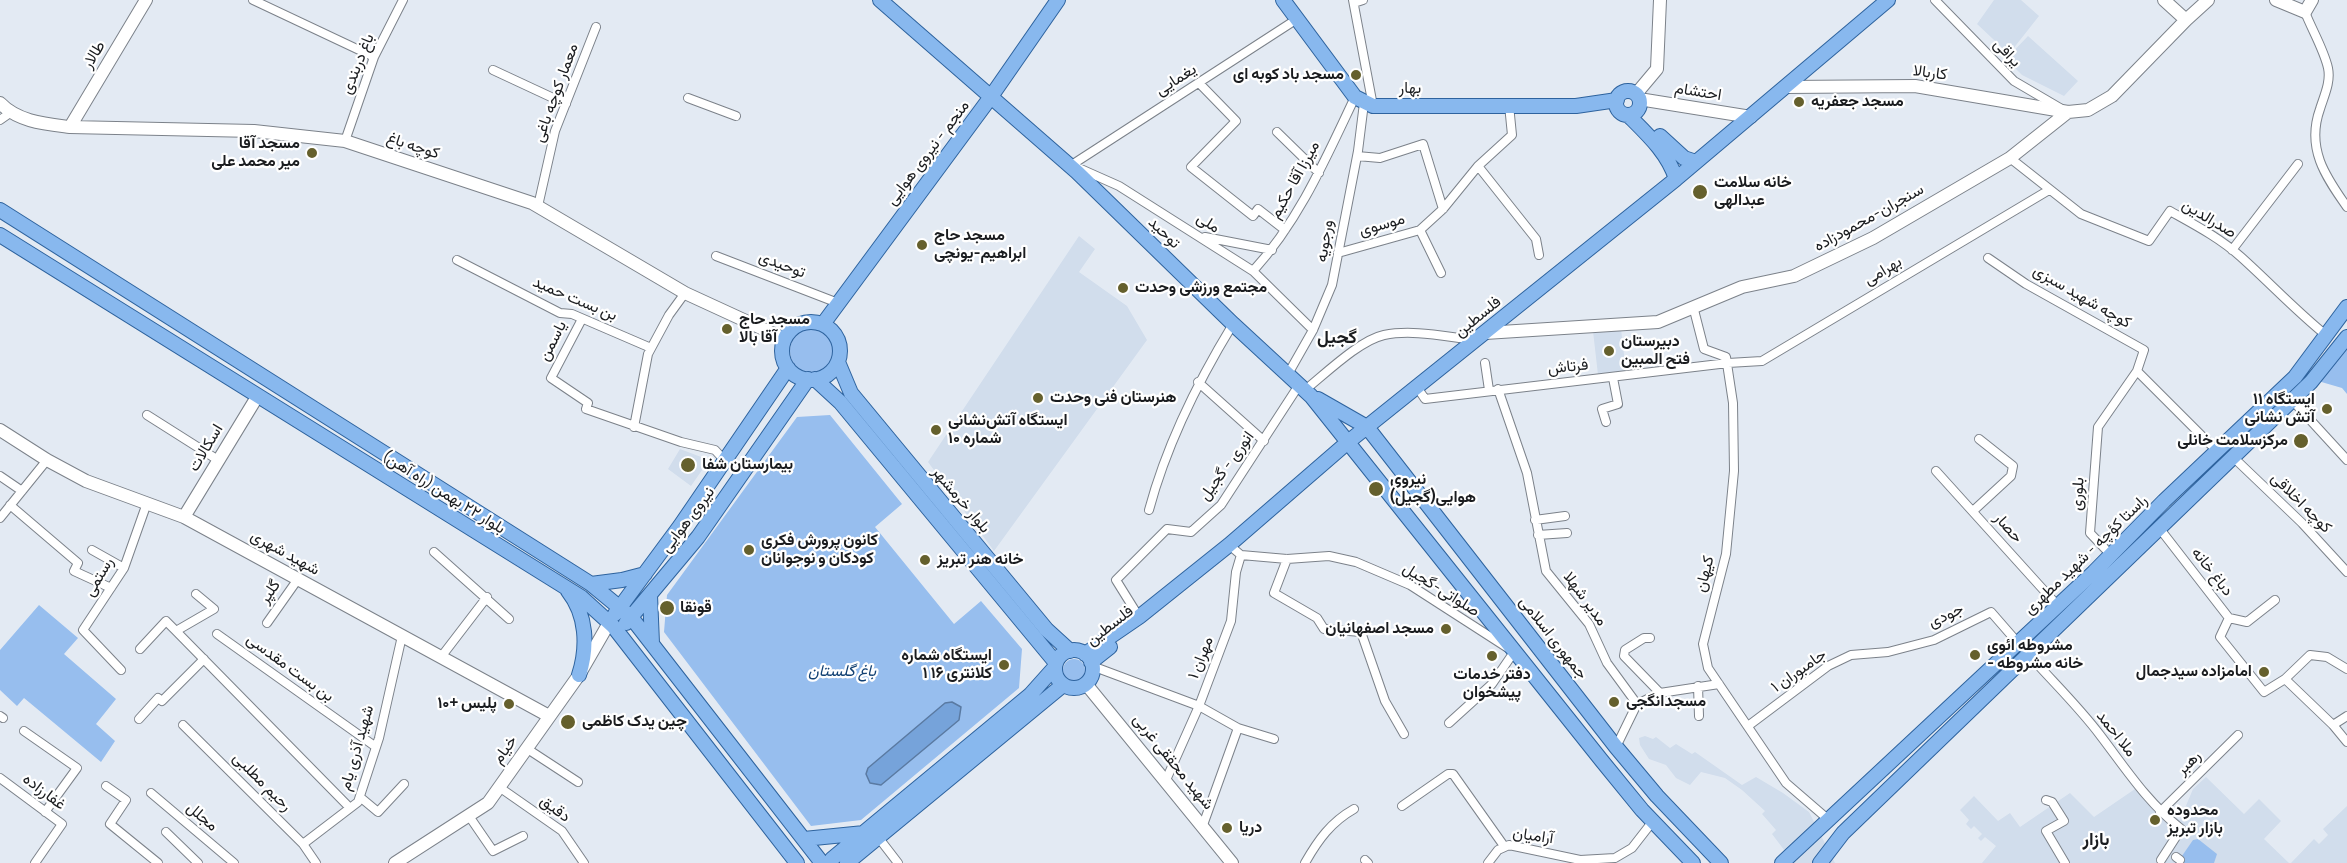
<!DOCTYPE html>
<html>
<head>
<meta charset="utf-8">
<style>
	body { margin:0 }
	canvas { display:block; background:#e3eaf3 }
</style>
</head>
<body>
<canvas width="2347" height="863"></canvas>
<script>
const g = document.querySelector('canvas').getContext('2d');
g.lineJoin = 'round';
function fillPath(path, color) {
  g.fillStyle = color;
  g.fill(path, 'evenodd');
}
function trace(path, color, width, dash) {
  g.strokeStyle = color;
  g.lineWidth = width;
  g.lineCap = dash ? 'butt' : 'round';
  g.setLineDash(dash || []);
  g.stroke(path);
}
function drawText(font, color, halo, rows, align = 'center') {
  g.font = font + ' Bitter,Vazirmatn,serif';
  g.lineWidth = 4.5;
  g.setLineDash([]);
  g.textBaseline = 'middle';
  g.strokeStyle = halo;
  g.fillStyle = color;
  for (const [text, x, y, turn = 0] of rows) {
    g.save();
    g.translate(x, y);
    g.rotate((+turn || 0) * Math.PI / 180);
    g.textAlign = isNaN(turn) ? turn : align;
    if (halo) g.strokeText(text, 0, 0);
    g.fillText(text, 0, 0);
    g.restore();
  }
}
fillPath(new Path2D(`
	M1994 0H2021L2039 16 2009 54 1977 24Z
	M2028 36 2078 81 2064 96 2022 75 2006 59Z
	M1079 236 1095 249 1079 272 1127 306 1147 340 994 551 928 462Z
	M1621 329 1626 372 1598 375 1593 331Z
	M680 449 709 460 691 486 668 469Z
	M1645 736 1653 739 1656 737 1670 748 1676 744 1692 754 1695 752 1742 785 1756 777 1783 793 1809 812 1835 863H1794L1772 834 1776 830 1762 814 1765 811 1742 790 1725 778 1701 772 1690 785 1676 778 1666 765 1649 759 1640 745 1639 738Z
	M2206 777 2244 814 2259 799 2281 821 2264 839 2289 863H1982L1996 846 1985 837 1981 841 1978 838 1982 834 1974 826 1971 829 1966 824 1969 820 1960 810 1974 796 1998 821 2010 813 2020 827 2070 793 2094 817 2135 789 2163 817 2168 813 2180 820 2193 789Z
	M2347 806V863H2291L2314 839 2319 844 2328 835 2323 829Z`), '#d1ddec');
fillPath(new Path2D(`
	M790 351a23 23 0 1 1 46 0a23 23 0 1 1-46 0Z
	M2347 343V394L2342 388 2318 381Z
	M830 415 902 504 875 527 954 624 981 601 1022 649 1019 688 861 820 811 826 664 632 667 595 797 417Z
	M39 605 78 638 64 654 116 699 96 724 115 741 101 762 24 698 17 706 0 690V650Z
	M1063 670a11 11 0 1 1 22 0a11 11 0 1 1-22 0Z
	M2198 839 2217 854 2214 863H2176L2174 860 2177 856H2182L2193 840Z`), '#97beee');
const water = new Path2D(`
	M952 702 961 707 959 720 881 785 870 783 866 774 868 768 945 703Z`);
fillPath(water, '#76a3da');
trace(water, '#5a7aa2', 1.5);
const street = new Path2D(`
	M253 0 374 57
	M1353 0 1373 106
	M1935 0 2014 81 2060 108
	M1354 3 1363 0
	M2305 12C2312 30 2324 50 2328 68 2331 82 2324 96 2320 109 2306 148 2325 176 2347 207
	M493 70 566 104
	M1199 83 1236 121 1191 167 1253 216 1258 209 1285 230
	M688 98 736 116
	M0 120 10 113
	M1277 132 1319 173
	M345 141 374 57 403 0
	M1357 156 1380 158 1423 144 1443 209
	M2010 158 2081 214 2149 241 2170 211C2195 225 2220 238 2241 257 2270 283 2296 311 2327 336
	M1070 166 1297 19
	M1074 166 1119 186 1253 271 1313 330
	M1478 166 1536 239 1539 255
	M538 206 555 131 596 27
	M1420 230 1441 273
	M1205 237 1272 250
	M2232 250 2298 164
	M1338 253 1420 230 1443 209 1478 166 1512 135 1509 105
	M716 256 838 303
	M1988 258 2026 284 2144 350 2137 371 2098 427 2090 533 2111 555
	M457 260 560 313 572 314 651 348
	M1253 271C1299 221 1326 158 1355 97
	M1693 306 1704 349 1726 357 1733 403 1734 471 1726 554 1703 644 1708 668 1786 783 1830 821
	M582 319 551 378 588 403 586 409 681 442 715 450 725 461
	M1485 363 1489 390
	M2137 371 2217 451
	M1288 374 1313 330 1332 285 1358 151 1364 103
	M1198 382 1264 441
	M1417 387 1425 399 1728 363 1762 361 2049 190
	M1498 389 1527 473 1546 571 1589 624 1607 663 1637 704 1616 747
	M1305 390C1325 374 1360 340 1384 335 1413 329 1447 337 1476 340
	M2292 400 2347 460
	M147 415 218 460
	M1606 422 1602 409 1618 404 1613 378
	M634 427 648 354 669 315 685 293
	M2233 457 2302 523 2347 572
	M1936 471 2058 606
	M0 476 22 491
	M10 505 78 563 74 571 111 588
	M1149 510C1167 443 1197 383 1233 324
	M1973 511 2011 476 2013 466 1979 439
	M0 518 47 460
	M1535 520 1565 516
	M2160 529 2229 618 2220 637 2264 692 2285 679 2333 725 2347 716
	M1538 535 1567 533
	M92 550 124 568
	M434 552 509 619
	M1241 555 1287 559 1329 556 1356 562 1410 585 1514 652 1492 684 1449 723
	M1287 559 1274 593 1317 618 1324 629 1361 632 1385 701 1404 734
	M1139 617 1116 580 1167 529 1191 532 1221 505 1299 385
	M2229 618 2247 622 2275 600
	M267 623 298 579
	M176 631 350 808
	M217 634 376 747
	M1650 638H1644L1625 650 1624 656 1660 693
	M140 649 166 621 176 631 214 609 196 594
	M2030 656C2053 682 2079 707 2100 735 2126 769 2147 802 2181 829L2161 860
	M441 657 487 597
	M1092 666 1199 706 1238 728 1274 739
	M121 670 83 630 124 568 147 503
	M2285 679 2310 655 2327 657 2347 669
	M1698 686 1699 716
	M1637 704 1660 693 1719 684
	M0 716 3 718
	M139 719 158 698 162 701 204 659
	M183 725 303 844 316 863
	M2333 725 2347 742
	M1748 726 1828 666 1851 655 1888 652 1934 640 1991 612 2018 643
	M24 731 77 768 45 812
	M526 748 578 782
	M0 778 62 824 35 863
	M1166 780 1199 706 1231 621 1236 572 1241 555 1229 545
	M106 786 126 800 110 824 158 863
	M499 787 562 831 584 863
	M151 793 234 863
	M360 797 378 812 404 784
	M2046 800 2052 802 2064 821 2046 831 2065 863
	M1402 806 1448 774H1453L1504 846
	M2160 812 2238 735
	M469 816 493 851 523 836
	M1203 825 1238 728
	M166 832 198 863
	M878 837 898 863
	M303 844 358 802 379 738 402 636
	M2176 857 2180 860
	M1365 860 1368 863
	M1305 863C1318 840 1331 822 1354 809
	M1488 863 1498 850 1509 845 1580 860 1615 858 1632 848 1653 821`);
const secondary = new Path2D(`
	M2164 0 2186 20
	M2276 0 2305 12 2312 0
	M1786 87 1915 86 2068 112
	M1636 94 1657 69 1660 0
	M1639 99 1751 117
	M0 103C18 122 46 124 70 127L254 131 345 141 532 203 685 293 785 339
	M70 127 146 0
	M1485 333 1658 322 1742 287 1794 276 1873 238 2010 158 2068 112 2088 110 2112 96 2186 20 2208 0
	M0 430 47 460 86 481 184 517 549 716
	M184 517 257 397
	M1086 684 1232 863
	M395 863 488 803 579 675 609 623`);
const primary = new Path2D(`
	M880 0 1077 172 1233 324 1311 396 1602 761 1642 810 1693 863
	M1283 0 1355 97 1373 106H1576L1617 100
	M1616 103a12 12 0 1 1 24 0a12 12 0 1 1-24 0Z
	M1628 115C1647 134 1668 153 1676 179
	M1660 136 1684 158 1696 162
	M0 210 591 584 631 617 822 863
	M0 235 581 597 613 626 797 863
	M782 351a29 29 0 1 1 58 0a29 29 0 1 1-58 0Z
	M823 324 990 98 1058 0
	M838 362 851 393 1047 630 1070 651
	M815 379 840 402 1056 663
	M1318 399 1367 427 1616 747 1657 796 1721 863
	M591 584 622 580 645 574
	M568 591C587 615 588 647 579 675
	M650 595 652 643
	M615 614 680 526 788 368
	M626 623 698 537 808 379
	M1055 669a19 19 0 1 1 38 0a19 19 0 1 1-38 0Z
	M1085 654 1139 617 1229 545 1348 442 1676 179 1888 0
	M1091 662 1110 647
	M804 839 864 833
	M830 863 832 859 1030 695 1055 667
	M847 863 1063 685
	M1782 863 2094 572 2164 501 2295 377 2347 307
	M1820 863 1843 833 2311 382 2347 337`);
trace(street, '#7c828a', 10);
trace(secondary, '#7c828a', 14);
trace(primary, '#2e639e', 16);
trace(street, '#fff', 8);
trace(secondary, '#fff', 12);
trace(primary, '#88b8ee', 14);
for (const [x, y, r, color] of [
	[1356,75,6,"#65602d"],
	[1799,102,6,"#65602d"],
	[312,153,6,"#65602d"],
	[1700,192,8,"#65602d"],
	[922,245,6,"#65602d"],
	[1123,288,6,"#65602d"],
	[727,329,6,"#65602d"],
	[1609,351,6,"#65602d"],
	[1038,398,6,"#65602d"],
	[2327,409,6,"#65602d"],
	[936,430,6,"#65602d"],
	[2301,441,8,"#65602d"],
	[688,465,8,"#65602d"],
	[1376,489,8,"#65602d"],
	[749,550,6,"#65602d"],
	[925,560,6,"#65602d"],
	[667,608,8,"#65602d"],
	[1446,629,6,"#65602d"],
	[1975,655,6,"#65602d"],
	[1492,656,6,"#65602d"],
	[1004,665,6,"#65602d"],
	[2264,672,6,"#65602d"],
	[1614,702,6,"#65602d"],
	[509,704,6,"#65602d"],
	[568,722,8,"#65602d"],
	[2155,820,6,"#65602d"],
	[1227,828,6,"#65602d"]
]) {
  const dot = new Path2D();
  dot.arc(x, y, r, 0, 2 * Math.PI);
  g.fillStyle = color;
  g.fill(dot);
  trace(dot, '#fff', 2);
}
drawText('16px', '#1a1c1f', '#fff', [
	["یراقی",2007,53,46],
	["طالار",94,55,-59],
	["باغ دربندی",358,64,-68],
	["کاربالا",1930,73,7],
	["یغمایی",1176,80,-33],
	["بهار",1410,89],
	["احتشام",1698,92,9],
	["معمار کوچه باغی",556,93,-70],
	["کوچه باغ",413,146,18],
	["منجم - نیروی هوایی",928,153,-53],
	["میرزا آقا حکیم",1295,180,-61],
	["سنجران-محمودزاده",1869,218,-29],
	["صدرالدین",2209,219,31],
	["ملی",1208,223,32],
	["موسوی",1382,225,-16],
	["توحید",1164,233,44],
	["ورجویه",1325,241,-81],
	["توحیدی",782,265,21],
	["بهرامی",1883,271,-31],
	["کوچه شهید سبزی",2082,297,30],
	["بن بست حمید",575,299,23],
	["فلسطین",1478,317,-39],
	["یاسمن",553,341,-63],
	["فرتاش",1568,367,-6],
	["اسکالات",206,448,-59],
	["انوری - گجیل",1227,466,-54],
	["بلوار ۲۲ بهمن (راه آهن)",444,493,32],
	["بلوری",2078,494,-86],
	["بلوار خرمشهر",961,500,50],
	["کوچه اخلاقی",2301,503,45],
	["نیروی هوایی",688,520,-53],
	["حصار",2008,528,48],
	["شهید شهری",285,553,29],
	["راستا کؤچه - شهید مطهری",2086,555,-44],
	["دباغ خانه",2212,572,52],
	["کیهان",1705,574,-76],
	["رستمی",99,577,-59],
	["صلواتی-گجیل",1441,590,32],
	["گلپر",270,592,-56],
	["مدیر شهلا",1585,599,54],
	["جودی",1946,616,-25],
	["فلسطین",1110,626,-38],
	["جمهوری اسلامی",1553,638,52],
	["مهران ۱",1201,658,-69],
	["بن بست مقدسی",290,668,36],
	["جامبوران ۱",1799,671,-35],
	["ملا احمد",2116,734,52],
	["شهید آذری یام",357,748,-74],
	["خیام",505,750,-55],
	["شهید محققی غربی",1173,762,51],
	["رهبر",2189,763,-45],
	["رحیم مطلبی",262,782,45],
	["غفارزاده",44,792,37],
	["دقیق",555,809,37],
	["مجلل",202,817,40],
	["آرامیان",1533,836,8]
]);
drawText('bold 16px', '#1a1c1f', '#fff', [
	["مسجد باد کوبه ای",1344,75,"right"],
	["مسجد جعفریه",1811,102],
	["مسجد آقا",300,144,"right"],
	["میر محمد علی",300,162,"right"],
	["خانه سلامت",1714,183],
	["عبدالهی",1714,201],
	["مسجد حاج",934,236],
	["ابراهیم-یونچی",934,254],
	["مجتمع ورزشی وحدت",1135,288],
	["مسجد حاج",739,320],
	["آقا بالا",739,338],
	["دبیرستان",1621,342],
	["فتح المبین",1621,360],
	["هنرستان فنی وحدت",1050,398],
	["ایستگاه ۱۱",2315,400,"right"],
	["آتش نشانی",2315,418,"right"],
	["ایستگاه آتش‌نشانی",948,421],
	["شماره ۱۰",948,439],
	["مرکزسلامت خانلی",2288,441,"right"],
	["بیمارستان شفا",702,465],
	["نیروی",1390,480],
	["هوایی(گجیل)",1390,498],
	["کانون پرورش فکری",761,541],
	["کودکان و نوجوانان",761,559],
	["خانه هنر تبریز",937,560],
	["قونقا",680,608],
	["مسجد اصفهانیان",1434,629,"right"],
	["مشروطه ائوی",1987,646],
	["- خانه مشروطه",1987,664],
	["ایستگاه شماره",992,656,"right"],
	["۱ کلانتری ۱۶",992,674,"right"],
	["امامزاده سیدجمال",2252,672,"right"],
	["دفتر خدمات",1492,675,"center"],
	["پیشخوان",1492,693,"center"],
	["مسجدانگجی",1626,702],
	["پلیس +۱۰",497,704,"right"],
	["چین یدک کاظمی",582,722],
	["محدوده",2167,811],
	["بازار تبریز",2167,829],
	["دریا",1239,828]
], 'left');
drawText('italic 16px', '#124173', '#fff', [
	["باغ گلستان",842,672]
]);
drawText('bold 18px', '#1a1c1f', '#fff', [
	["گجیل",1337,338],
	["بازار",2096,840]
]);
</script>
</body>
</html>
